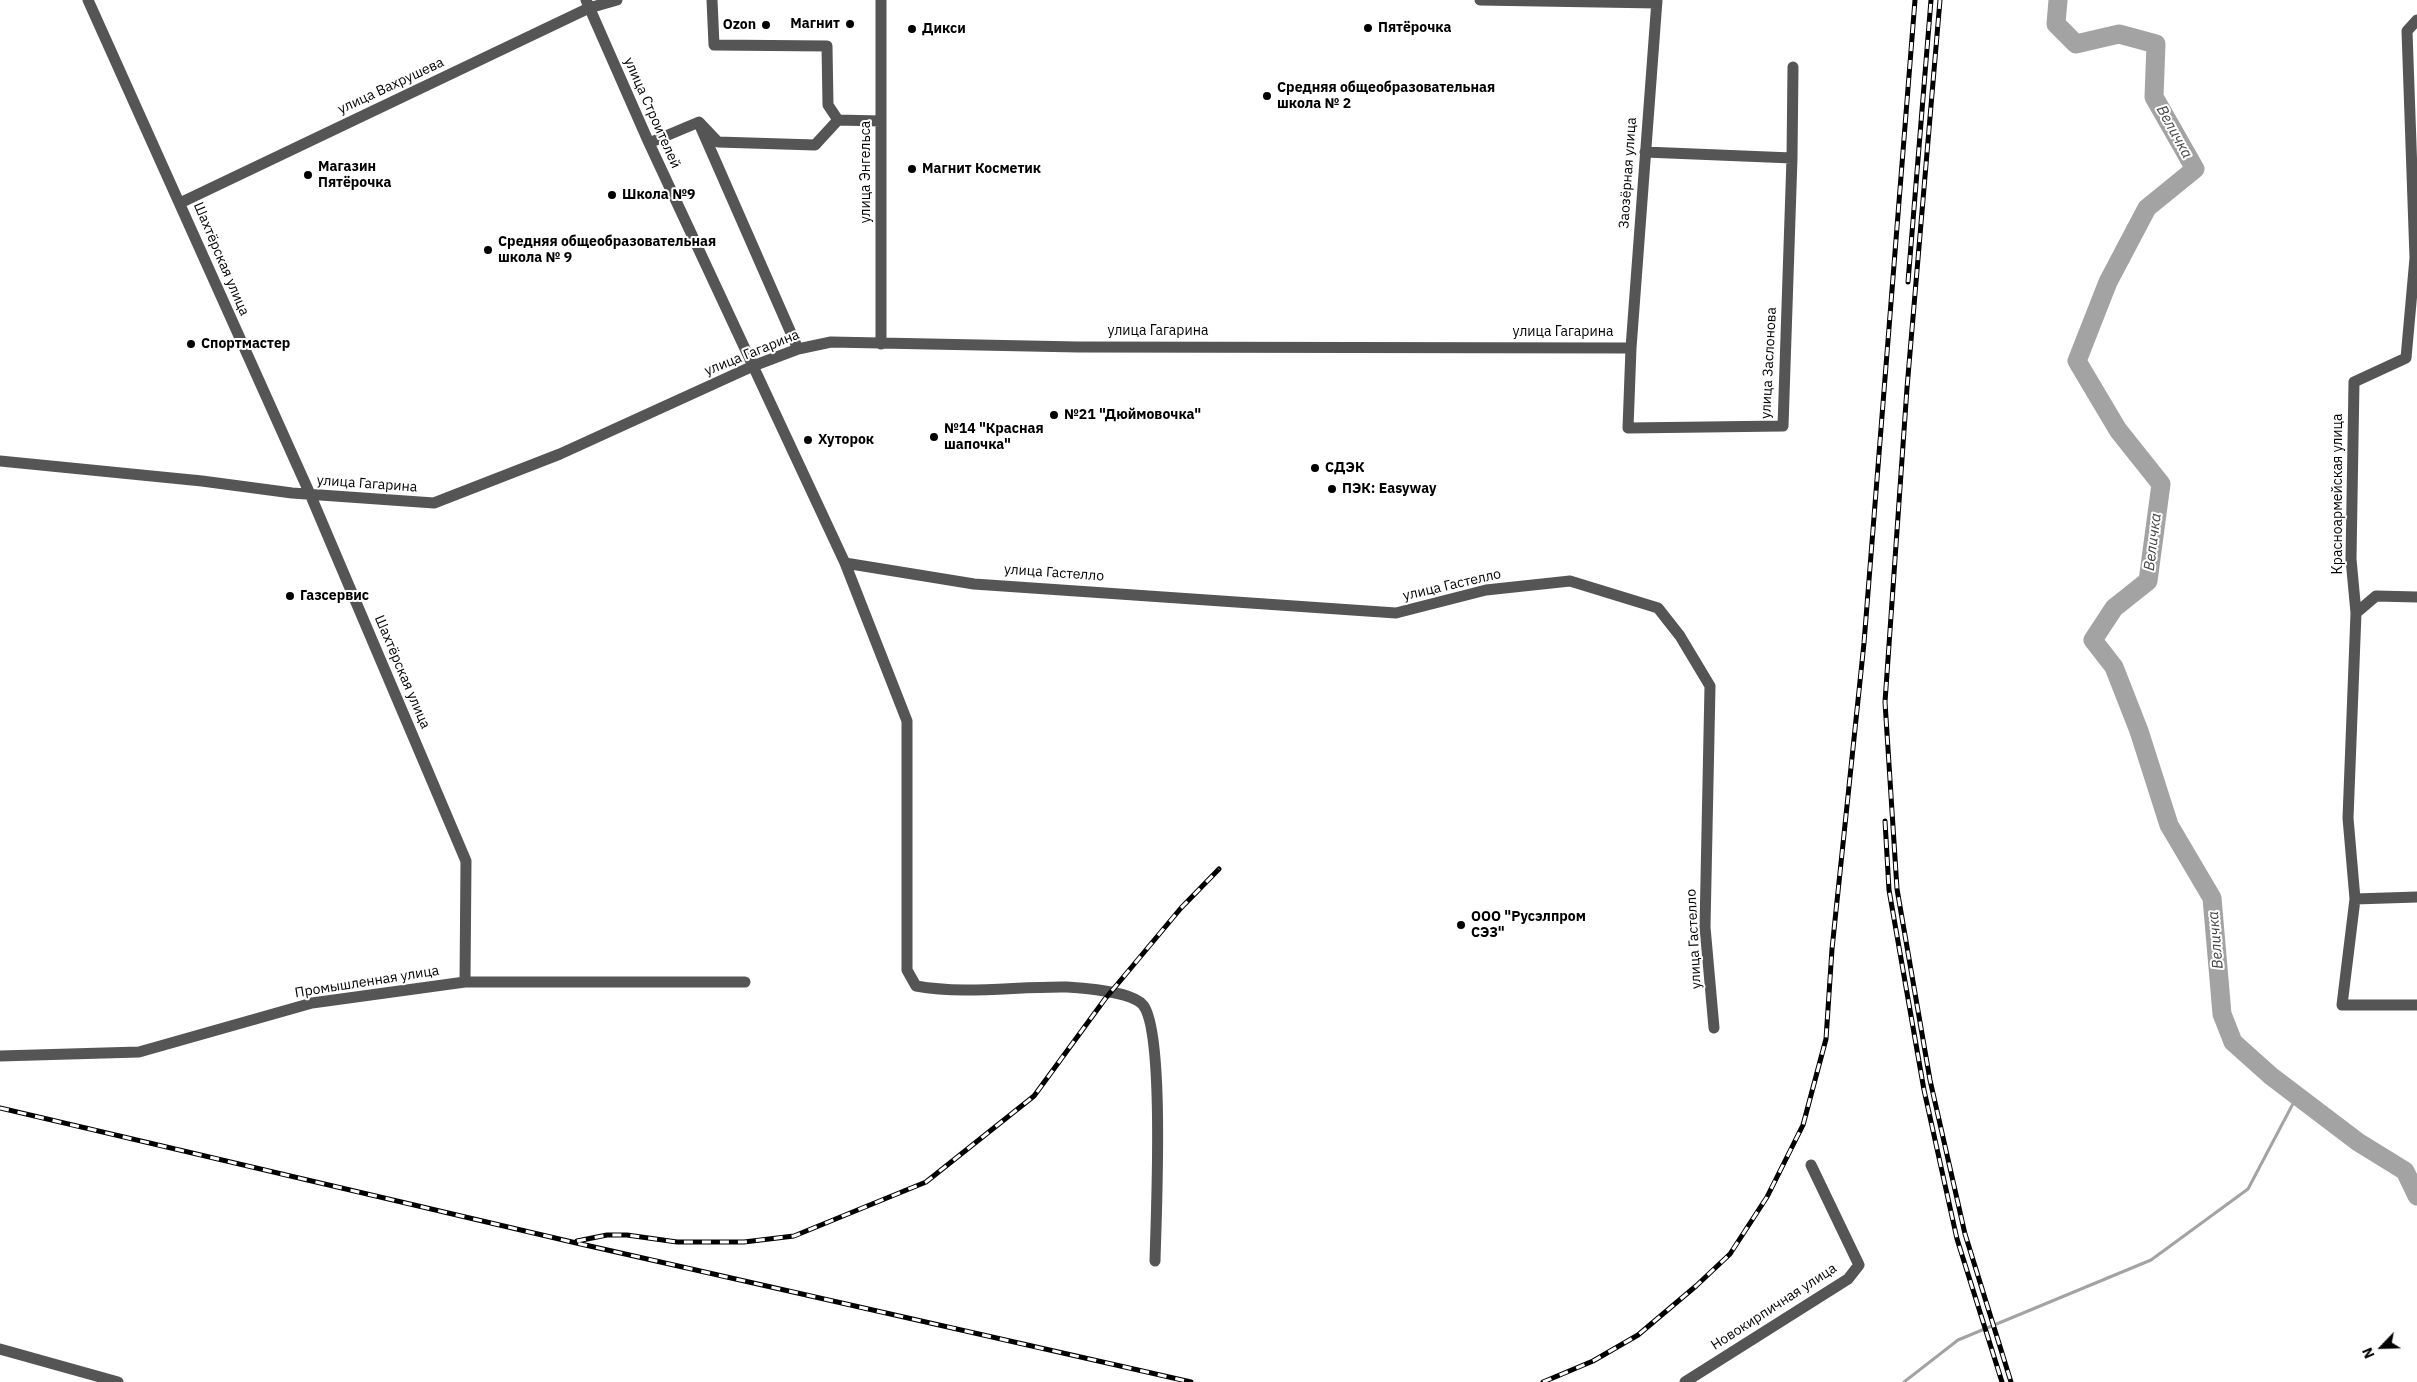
<!DOCTYPE html>
<html>
<head>
<meta charset="utf-8">
<style>
	body { margin:0 }
	#map { position:relative; width:2417px; height:1382px; overflow:hidden; background:#fff; font-family:"IBM Plex Sans",sans-serif }
	canvas { display:block }
	.north { position:absolute; left:2357px; top:1322px; width:50px; height:50px; -webkit-text-stroke:4px #fff; paint-order:stroke; rotate:246deg; font-size:14px; font-weight:700; line-height:20px; text-align:center; color:#000 }
	.north::after { content:''; display:block; margin:auto; width:18px; height:22px; background:#000; clip-path:polygon(50% 0,100% 100%,50% 72%,0 100%) }
</style>
</head>
<body>
<div id="map">
<canvas width="2417" height="1382"></canvas>
<div class="north">N</div>
</div>
<script>
const g = document.querySelector('canvas').getContext('2d');
g.lineJoin = 'round';
function trace(path, color, width, dash) {
  g.strokeStyle = color;
  g.lineWidth = width;
  g.lineCap = dash ? 'butt' : 'round';
  g.setLineDash(dash || []);
  g.stroke(path);
}
function drawText(font, color, halo, rows, align = 'center') {
  g.font = font + ' "IBM Plex Sans",sans-serif';
  g.lineWidth = 4;
  g.setLineDash([]);
  g.textBaseline = 'middle';
  g.strokeStyle = halo;
  g.fillStyle = color;
  for (const [text, x, y, turn = 0] of rows) {
    g.save();
    g.translate(x, y);
    g.rotate((+turn || 0) * Math.PI / 180);
    g.textAlign = isNaN(turn) ? turn : align;
    if (halo) g.strokeText(text, 0, 0);
    g.fillText(text, 0, 0);
    g.restore();
  }
}
trace(new Path2D(`
	M1904 1382 1958 1340 2151 1260 2248 1189 2297 1096`), '#a3a3a3', 3);
trace(new Path2D(`
	M2058 0 2056 24 2076 44 2119 34 2156 44 2154 97 2195 169 2147 208 2108 282 2077 361 2118 430 2161 484 2148 581 2114 608 2093 640 2114 667 2139 731 2169 825 2212 898 2222 1014 2233 1042 2271 1076 2358 1142 2405 1171 2417 1196`), '#a3a3a3', 19);
trace(new Path2D(`
	M88 0 310 494 466 861 465 982
	M586 0 649 143 845 563 907 721V970L916 986C966 995 1017 986 1067 987 1084 988 1133 992 1143 1005 1165 1032 1156 1218 1155 1261
	M712 0 714 45 827 46 828 105 838 120
	M1480 0 1657 3
	M1657 0 1631 348 1628 428 1783 426 1792 158 1793 67
	M2417 20 2407 31 2415 258 2406 358 2354 382 2351 559 2356 613 2348 818 2355 899 2342 1005H2417
	M701 128 798 349
	M649 143 699 122 718 142 815 145 838 120 881 121
	M1645 152 1792 158
	M180 203 589 8 617 0
	M881 344V0
	M0 461 202 481 292 493 434 503 560 454 753 366 798 349 831 342 1078 347 1631 348
	M845 563 974 584 1396 613 1486 590 1570 581 1658 608 1680 636 1710 686 1705 927 1714 1028
	M2356 613 2376 596 2417 597
	M2355 899 2417 897
	M0 1056 139 1052 312 1003 465 982H745
	M0 1349 118 1382
	M1685 1382 1848 1279 1859 1265 1811 1165`), '#555', 11);
const rail = new Path2D(`
	M1940 0 1907 388 1885 702 1897 889 1930 1080 1965 1234 2011 1382
	M1908 282 1931 0
	M1885 821 1889 890 1924 1090 1957 1239 2002 1382
	M0 1108 572 1242 1191 1382
	M577 1241 607 1235H627L677 1242H744L794 1236 926 1182 1034 1096 1105 999 1181 908 1219 869
	M1543 1382 1593 1361 1638 1335 1696 1286 1730 1254 1767 1197 1803 1125 1826 1039 1832 949 1864 643 1915 0`);
trace(rail, '#000', 5);
trace(rail, '#fff', 3, [9]);
for (const [x, y, r, color] of [
	[850,24,5,"#000"],
	[766,25,5,"#000"],
	[1368,28,5,"#000"],
	[912,29,5,"#000"],
	[1267,96,5,"#000"],
	[912,169,5,"#000"],
	[308,175,5,"#000"],
	[612,195,5,"#000"],
	[488,250,5,"#000"],
	[191,344,5,"#000"],
	[1054,415,5,"#000"],
	[934,437,5,"#000"],
	[808,440,5,"#000"],
	[1315,468,5,"#000"],
	[1332,489,5,"#000"],
	[290,596,5,"#000"],
	[1461,925,5,"#000"]
]) {
  const dot = new Path2D();
  dot.arc(x, y, r, 0, 2 * Math.PI);
  g.fillStyle = color;
  g.fill(dot);
  trace(dot, '#fff', 2);
}
drawText('bold 14px', '#000', '#fff', [
	["Магнит",840,24,"right"],
	["Ozon",756,25,"right"],
	["Пятёрочка",1378,28],
	["Дикси",922,29],
	["Средняя общеобразовательная",1277,88],
	["школа № 2",1277,104],
	["Магазин",318,167],
	["Пятёрочка",318,183],
	["Магнит Косметик",922,169],
	["Школа №9",622,195],
	["Средняя общеобразовательная",498,242],
	["школа № 9",498,258],
	["Спортмастер",201,344],
	["№21 \"Дюймовочка\"",1064,415],
	["№14 \"Красная",944,429],
	["шапочка\"",944,445],
	["Хуторок",818,440],
	["СДЭК",1325,468],
	["ПЭК: Easyway",1342,489],
	["Газсервис",300,596],
	["ООО \"Русэлпром",1471,917],
	["СЭЗ\"",1471,933]
], 'left');
drawText('14px', '#000', '#fff', [
	["улица Вахрушева",391,86,-25],
	["улица Строителей",652,113,66],
	["улица Энгельса",866,172,-90],
	["Заозёрная улица",1628,173,-86],
	["Шахтёрская улица",221,259,67],
	["улица Гагарина",1158,331],
	["улица Гагарина",1563,332],
	["улица Гагарина",752,353,-22],
	["улица Заслонова",1769,363,-87],
	["улица Гагарина",367,484,4],
	["Красноармейская улица",2338,494,-90],
	["улица Гастелло",1054,573,4],
	["улица Гастелло",1452,585,-13],
	["Шахтёрская улица",402,672,67],
	["улица Гастелло",1694,939,-93],
	["Промышленная улица",367,982,-9],
	["Новокирпичная улица",1774,1307,-33]
]);
drawText('italic 15px', '#444', '#fff', [
	["Величка",2174,132,61],
	["Величка",2153,542,-83],
	["Величка",2216,940,-95]
]);
</script>
</body>
</html>
